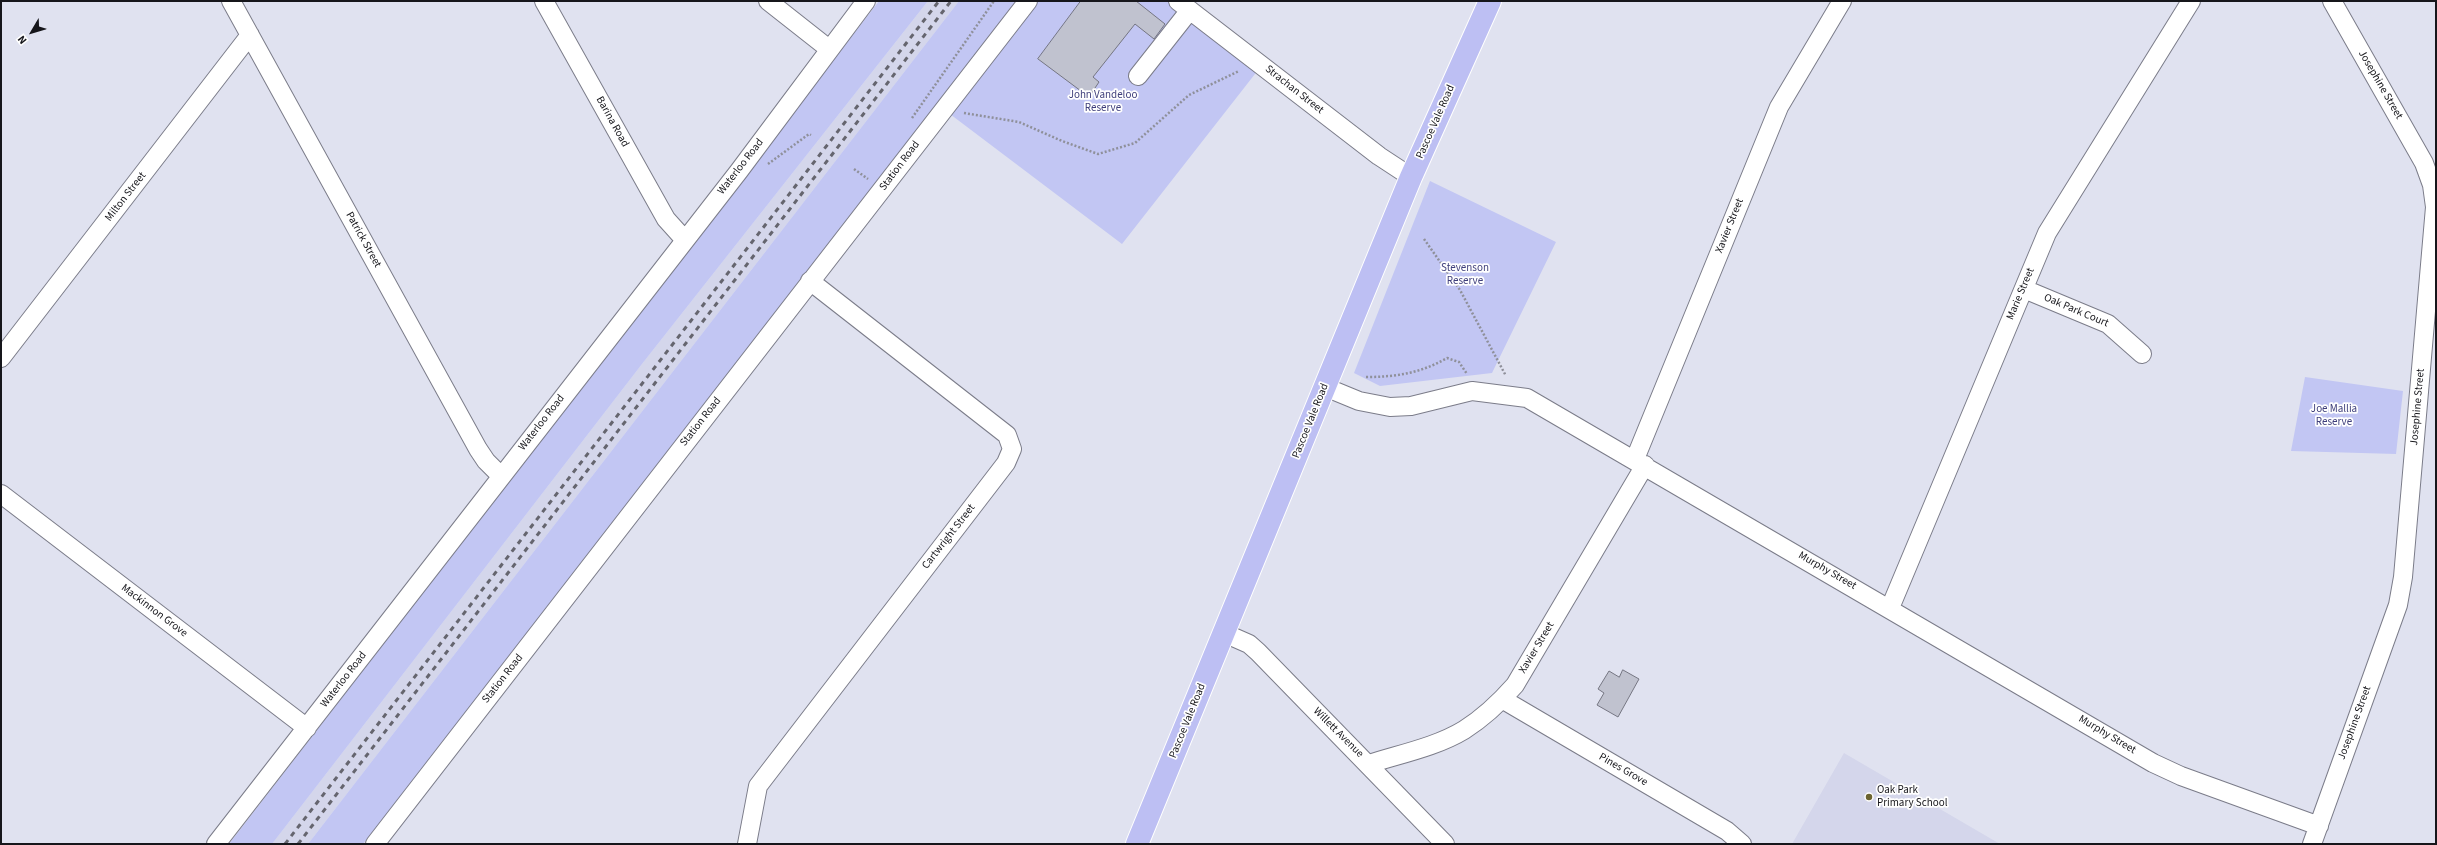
<!DOCTYPE html>
<html>
<head>
<meta charset="utf-8">
<style>
	body { margin:0 }
	#map { position:relative; width:2437px; height:845px; overflow:hidden; background:#e0e2f0; font-family:"Source Sans 3",sans-serif }
	canvas { display:block }
	.frame { position:absolute; inset:0; border:2px solid #16161b; pointer-events:none }
	.north { position:absolute; left:12px; top:12px; width:40px; height:40px; -webkit-text-stroke:3px #fff; paint-order:stroke; rotate:232deg; font-size:11px; font-weight:700; line-height:16px; text-align:center; color:#16161b }
	.north::after { content:''; display:block; margin:auto; width:14px; height:18px; background:#16161b; clip-path:polygon(50% 0,100% 100%,50% 72%,0 100%) }
</style>
</head>
<body>
<div id="map">
<canvas width="2437" height="845"></canvas>
<div class="frame"></div>
<div class="north">N</div>
</div>
<script>
const g = document.querySelector('canvas').getContext('2d');
g.lineJoin = 'round';
function fillPath(path, color) {
  g.fillStyle = color;
  g.fill(path, 'evenodd');
}
function trace(path, color, width, dash) {
  g.strokeStyle = color;
  g.lineWidth = width;
  g.lineCap = dash ? 'butt' : 'round';
  g.setLineDash(dash || []);
  g.stroke(path);
}
function drawText(font, color, halo, rows, align = 'center') {
  g.font = font + ' "Source Sans 3",sans-serif';
  g.lineWidth = 3.5;
  g.setLineDash([]);
  g.textBaseline = 'middle';
  g.strokeStyle = halo;
  g.fillStyle = color;
  for (const [text, x, y, turn = 0] of rows) {
    g.save();
    g.translate(x, y);
    g.rotate((+turn || 0) * Math.PI / 180);
    g.textAlign = isNaN(turn) ? turn : align;
    if (halo) g.strokeText(text, 0, 0);
    g.fillText(text, 0, 0);
    g.restore();
  }
}
fillPath(new Path2D(`
	M928 1H959L308 844H272L642 364Z
	M1844 753 2000 844H1792Z`), '#d4d6eb');
fillPath(new Path2D(`
	M879 1H928L642 364 272 844H229Z
	M959 1H1016L363 844H308Z
	M1018 1H1177L1262 65 1122 244 938 105Z
	M1430 181 1556 242 1492 373 1380 386 1354 373Z
	M2305 377 2403 391 2396 454 2291 451Z`), '#c2c6f3');
const building = new Path2D(`
	M1081 1H1136L1165 24 1154 39 1135 24 1093 77 1099 82 1089 97 1038 59Z
	M1623 670 1639 679 1618 717 1597 705 1604 693 1598 689 1609 671 1619 677Z`);
fillPath(building, '#c0c2cf');
trace(building, '#757682', 1);
const minor = new Path2D(`
	M231 1 478 449 486 461 501 476
	M544 1 666 219 684 239
	M768 1 829 49
	M1178 1 1379 156 1411 177
	M1138 76 1190 10
	M2024 289 2108 324 2142 354
	M1 358 250 35
	M1325 387 1359 401 1390 407 1411 406 1472 391 1527 398 2153 763 2181 776 2319 826
	M1635 459 1779 107 1842 1
	M1 494 307 728
	M1890 608 2047 233 2191 1
	M1224 633 1249 644 1258 652 1445 844
	M1502 699 1727 831 1742 844
	M1369 764C1400 754 1436 747 1464 730 1483 718 1500 702 1515 685L1645 465
	M216 844 739 171 866 1
	M375 844 1028 1
	M747 844 758 786 1006 463 1012 449 1007 435 810 281
	M2312 844 2398 605 2403 577 2435 207 2432 185 2424 163 2332 1`);
const major = new Path2D(`
	M1137 844 1411 177 1490 1`);
trace(minor, '#7b7c89', 20);
trace(major, '#fff', 24);
trace(new Path2D(`
	M964 113 1019 122 1062 141 1098 154 1135 143 1189 95 1239 71
	M912 118 994 1
	M768 164 809 134 811 135
	M854 169 868 179
	M1424 239 1460 290 1506 376
	M1366 377C1396 377 1421 373 1447 358L1459 362 1467 374`), '#8f909a', 2.5, [2, 2]);
trace(minor, '#fff', 18);
trace(major, '#bdbff3', 22);
trace(new Path2D(`
	M285 844 939 1
	M298 844 951 1`), '#65656e', 3, [5, 5]);
for (const [x, y, r, color] of [
	[1869,797,4,"#6b6330"]
]) {
  const dot = new Path2D();
  dot.arc(x, y, r, 0, 2 * Math.PI);
  g.fillStyle = color;
  g.fill(dot);
  trace(dot, '#fff', 1.5);
}
drawText('11px', '#16161b', '#fff', [
	["Josephine Street",2380,85,60],
	["Strachan Street",1294,90,38],
	["Barina Road",612,122,61],
	["Pascoe Vale Road",1436,122,-66],
	["Station Road",900,166,-53],
	["Waterloo Road",741,167,-52],
	["Milton Street",126,197,-52],
	["Xavier Street",1730,226,-68],
	["Patrick Street",363,240,61],
	["Marie Street",2021,294,-67],
	["Oak Park Court",2076,311,23],
	["Josephine Street",2418,407,-85],
	["Pascoe Vale Road",1311,421,-68],
	["Station Road",701,422,-52],
	["Waterloo Road",542,423,-52],
	["Cartwright Street",949,537,-52],
	["Murphy Street",1827,571,30],
	["Mackinnon Grove",154,611,37],
	["Xavier Street",1537,648,-59],
	["Station Road",503,679,-52],
	["Waterloo Road",344,680,-52],
	["Pascoe Vale Road",1188,721,-68],
	["Josephine Street",2355,723,-70],
	["Willett Avenue",1338,733,45],
	["Murphy Street",2107,735,31],
	["Pines Grove",1623,770,30]
]);
drawText('11px', '#3f3f7b', '#fff', [
	["John Vandeloo",1103,96],
	["Reserve",1103,109],
	["Stevenson",1465,269],
	["Reserve",1465,282],
	["Joe Mallia",2334,410],
	["Reserve",2334,423]
]);
drawText('11px', '#16161b', '#fff', [
	["Oak Park",1877,791],
	["Primary School",1877,804]
], 'left');
</script>
</body>
</html>
